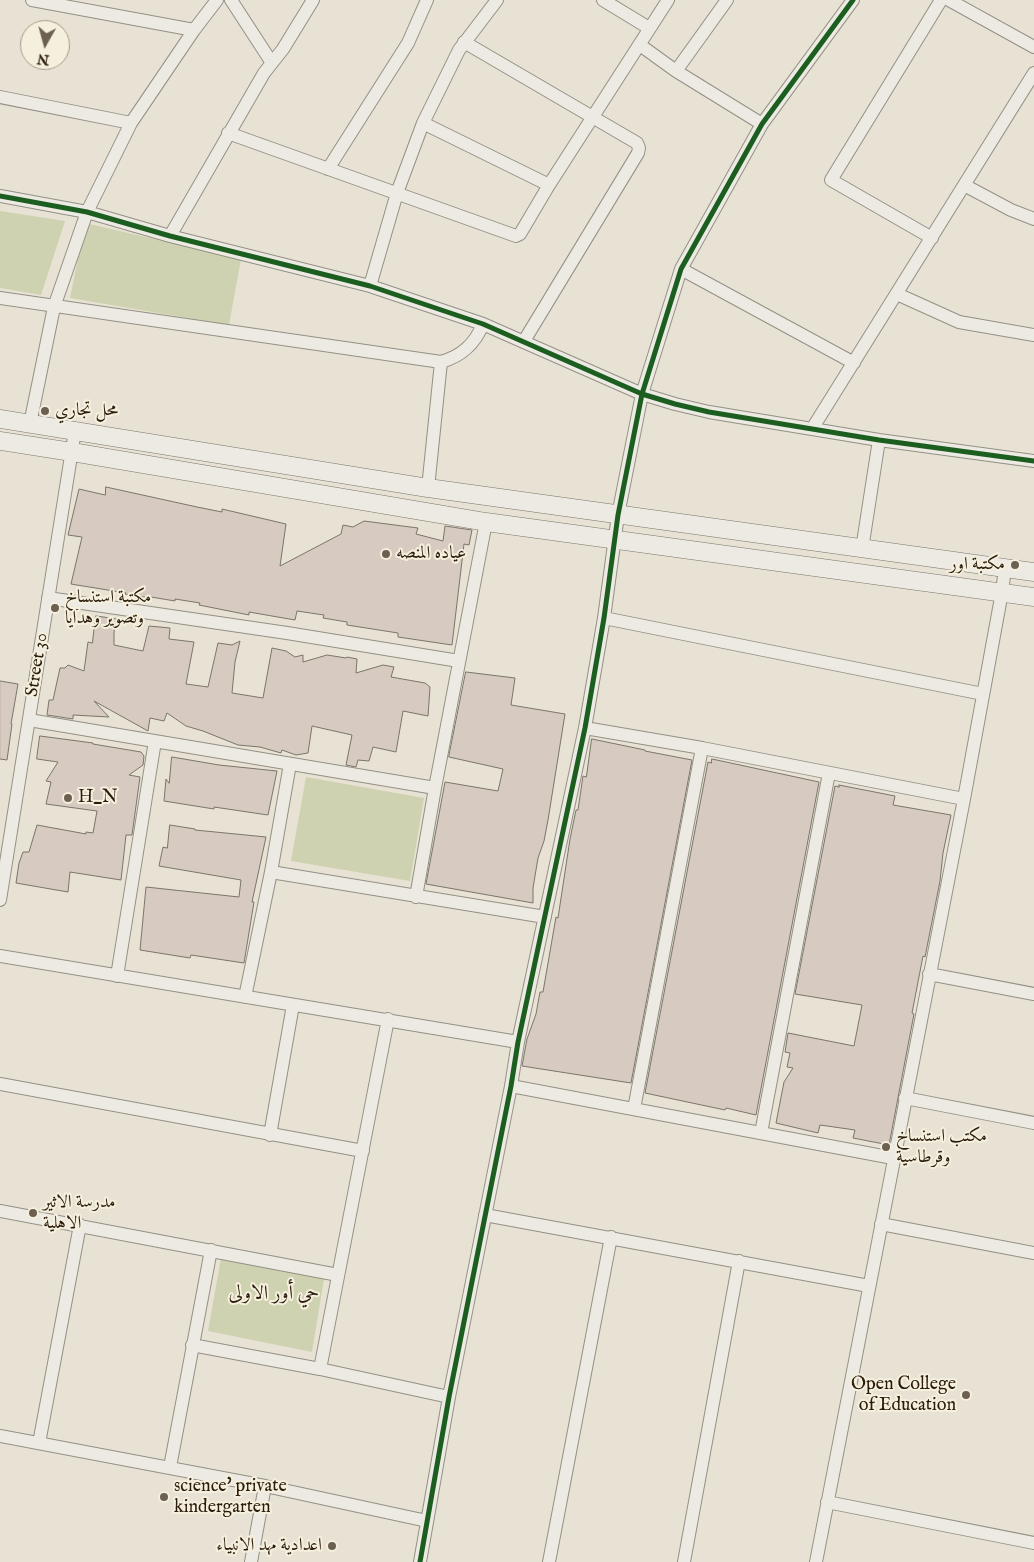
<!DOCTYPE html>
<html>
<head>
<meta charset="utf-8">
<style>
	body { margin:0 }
	#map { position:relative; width:1034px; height:1562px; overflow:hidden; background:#e7e2d3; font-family:"IM FELL English",serif }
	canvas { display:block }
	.north { position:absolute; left:20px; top:20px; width:50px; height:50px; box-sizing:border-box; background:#f5efdd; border:1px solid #a49a89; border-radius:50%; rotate:187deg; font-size:14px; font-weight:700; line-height:20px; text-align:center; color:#2a1b0b }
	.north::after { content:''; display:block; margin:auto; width:18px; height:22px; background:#6c6151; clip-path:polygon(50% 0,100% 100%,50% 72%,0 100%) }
</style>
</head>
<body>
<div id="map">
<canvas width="1034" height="1562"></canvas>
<div class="north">N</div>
</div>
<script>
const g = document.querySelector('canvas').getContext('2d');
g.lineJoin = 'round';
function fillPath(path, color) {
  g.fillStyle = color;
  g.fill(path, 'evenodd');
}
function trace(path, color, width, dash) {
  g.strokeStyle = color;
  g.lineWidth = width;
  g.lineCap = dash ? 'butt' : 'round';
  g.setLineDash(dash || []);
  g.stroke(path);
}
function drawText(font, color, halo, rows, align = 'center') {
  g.font = font + ' "IM FELL English",Amiri,serif';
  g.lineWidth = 4;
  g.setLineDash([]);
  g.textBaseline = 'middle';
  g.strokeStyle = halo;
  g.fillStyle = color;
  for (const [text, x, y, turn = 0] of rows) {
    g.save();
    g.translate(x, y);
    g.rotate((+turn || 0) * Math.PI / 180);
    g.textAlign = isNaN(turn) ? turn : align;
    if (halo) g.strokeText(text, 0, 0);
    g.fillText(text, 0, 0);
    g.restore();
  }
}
fillPath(new Path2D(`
	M0 211 65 221 41 295 0 288Z
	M85 223 241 259 229 325 70 298Z
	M306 777 424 798 410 881 291 861Z
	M221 1258 324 1279 312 1352 208 1331Z`), '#cfd2b1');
const building = new Path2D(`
	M106 487 197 507 222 512V509L286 524 280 566 341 534 343 525 353 527 364 521 418 528 416 534 443 541 445 526 472 530 469 545 464 544 452 645 398 637V633L347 625V622L323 618 324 615 297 611 295 620 249 612V615L199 605 200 603 175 599V601L151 597 150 598 125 594 126 593 71 584 82 537 68 535 79 489 105 495Z
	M96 616 117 619 114 632V645L143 651 149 626 170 628 169 639 194 642 186 684 208 687 218 643 232 645 240 641 235 662 232 693 263 698 272 648 286 651 295 657 303 655V662L327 655 346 658 347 657 357 659 356 673 383 665 394 667 391 677 425 683 430 687 428 716 403 711 396 752 373 747 369 761 358 760 356 767 346 765 352 735 312 726 308 753 296 755 282 750 281 753 260 747 238 745 203 731 186 726 167 713 164 721 150 718 148 731 94 701 109 717 73 715V719L47 715 49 700H53L60 668H65L68 665 84 671 88 642 92 643Z
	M466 672 515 678 511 705 565 714 548 820 544 841 538 858 533 888V903L426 884 445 782 498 791 503 769 449 757Z
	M0 681 18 684 11 724H12L7 760 0 759Z
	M40 736 93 743V744L141 752 144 756 143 765 129 775 140 777 132 835H126L121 880 70 872 68 892 16 883 19 863 23 852H29L37 825 86 834V832L93 833 97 811 46 804 51 782 46 781 58 762 37 759Z
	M592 739 645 750V751L692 760 631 1083 522 1066 527 1039 536 1014 540 992H543L556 917 558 918 570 839 576 810H578L583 776 586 777Z
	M172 757 219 765 277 771 268 815 214 807V809L164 801 166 779 169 783Z
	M712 759 819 782 756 1115 726 1108 725 1110 645 1093 708 762 711 763Z
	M839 785 895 796 893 805 951 815 943 853 940 881 925 957 923 956 912 1013 914 1014 889 1145 853 1138 855 1130 820 1125 818 1133 776 1123 784 1082 793 1068 787 1067 790 1053 785 1052 788 1033 854 1046 862 1005 795 994 835 786 839 787Z
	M170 825 195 829V830L266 837 252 902H254L244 963 191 955 190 958 140 950 146 887 239 897 241 880 159 866 163 847 167 848Z`);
fillPath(building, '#d7cac0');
trace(building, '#7a756a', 1);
const street = new Path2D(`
	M32 0 194 30
	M231 0 272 63
	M603 0 649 28
	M949 0 1034 47
	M464 42 637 143 639 148 638 153 524 341
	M640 45 676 71 762 124
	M676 71 727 0
	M0 97 131 123
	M423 123 549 185
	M228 133 516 236 520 234 549 185 668 0
	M328 169 408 43 427 0
	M964 185 1011 210 1034 219
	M0 196 87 212 170 236 370 286 483 324 642 394 675 404 709 412 879 440 1034 461
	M170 236 264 73 283 49 313 0
	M932 238 831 180 941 0
	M681 269 854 363
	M370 286 397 193 423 123 459 50 497 0
	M897 294 959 322 1034 335
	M0 298 441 362C462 356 475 344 483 324
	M30 424 54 307 87 212 131 123 194 30 217 0
	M812 429 1034 73
	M428 488 441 362
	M862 549 879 440
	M48 598 287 633 459 661
	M604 618 983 694
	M29 720 435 788
	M585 728 702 748 964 799
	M271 872 545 917
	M416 897 435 788 486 522
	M0 900 75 431
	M0 956C172 986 346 1012 518 1042
	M929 974 1034 994
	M117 976 155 741
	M245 997 271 872 290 764
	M0 1084 363 1151
	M511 1086 893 1158
	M905 1098 1034 1123
	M634 1109 702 748
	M761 1133 829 773
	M270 1135 293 1005
	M0 1211 338 1275
	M485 1215 869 1286
	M881 1224 1034 1253
	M192 1345 320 1369 449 1397
	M320 1369 388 1019
	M0 1436 265 1486 427 1521
	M39 1443 80 1225
	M170 1467 211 1250
	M827 1502 1034 1543
	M251 1562 265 1486
	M420 1562 449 1397 511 1086 518 1042 585 728 604 618 618 515 642 394 681 269 762 124 853 0
	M549 1562 611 1237
	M684 1562 739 1261
	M816 1562 964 799 1002 592 1005 568`);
const secondary = new Path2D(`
	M0 419 428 488 1034 572
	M0 441 72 452 486 522 1034 597`);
trace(street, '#949085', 14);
trace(secondary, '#7a756a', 19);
trace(street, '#eceae2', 12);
trace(secondary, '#eceae2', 18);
trace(new Path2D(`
	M0 196 87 212 170 236 370 286 483 324 642 394 675 404 709 412 879 440 1034 461
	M420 1562 449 1397 511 1086 518 1042 585 728 604 618 618 515 642 394 681 269 762 124 853 0`), '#1b5e20', 5);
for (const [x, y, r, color] of [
	[45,411,5,"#6c6151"],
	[386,554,5,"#6c6151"],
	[1015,565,5,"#6c6151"],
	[55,608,5,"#6c6151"],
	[68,798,5,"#6c6151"],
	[886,1147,5,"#6c6151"],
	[33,1213,5,"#6c6151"],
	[966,1395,5,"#6c6151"],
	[164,1497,5,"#6c6151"],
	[332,1546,5,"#6c6151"]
]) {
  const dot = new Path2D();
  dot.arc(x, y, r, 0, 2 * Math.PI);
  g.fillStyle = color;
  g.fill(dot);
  trace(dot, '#f5efdd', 2);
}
drawText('18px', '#2a1b0b', '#f5efdd', [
	["محل تجاري",55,411],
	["عياده المنصه",396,554],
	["مكتبة اور",1005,565,"right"],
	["مكتبة استنساخ",65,598],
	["وتصوير وهدايا",65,619],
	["H_N",78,798],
	["مكتب استنساخ",896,1137],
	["وقرطاسية",896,1158],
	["مدرسة الاثير",43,1203],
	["الاهلية",43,1224],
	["Open College",956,1385,"right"],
	["of Education",956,1406,"right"],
	["science' private",174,1487],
	["kindergarten",174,1508],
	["اعدادية مهد الانبياء",322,1546,"right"]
], 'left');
drawText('18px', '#2a1b0b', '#f5efdd', [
	["Street 30",38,665,-81]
]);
drawText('20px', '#2a1b0b', '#f5efdd', [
	["حي أور الاولى",274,1295]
]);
</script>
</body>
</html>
